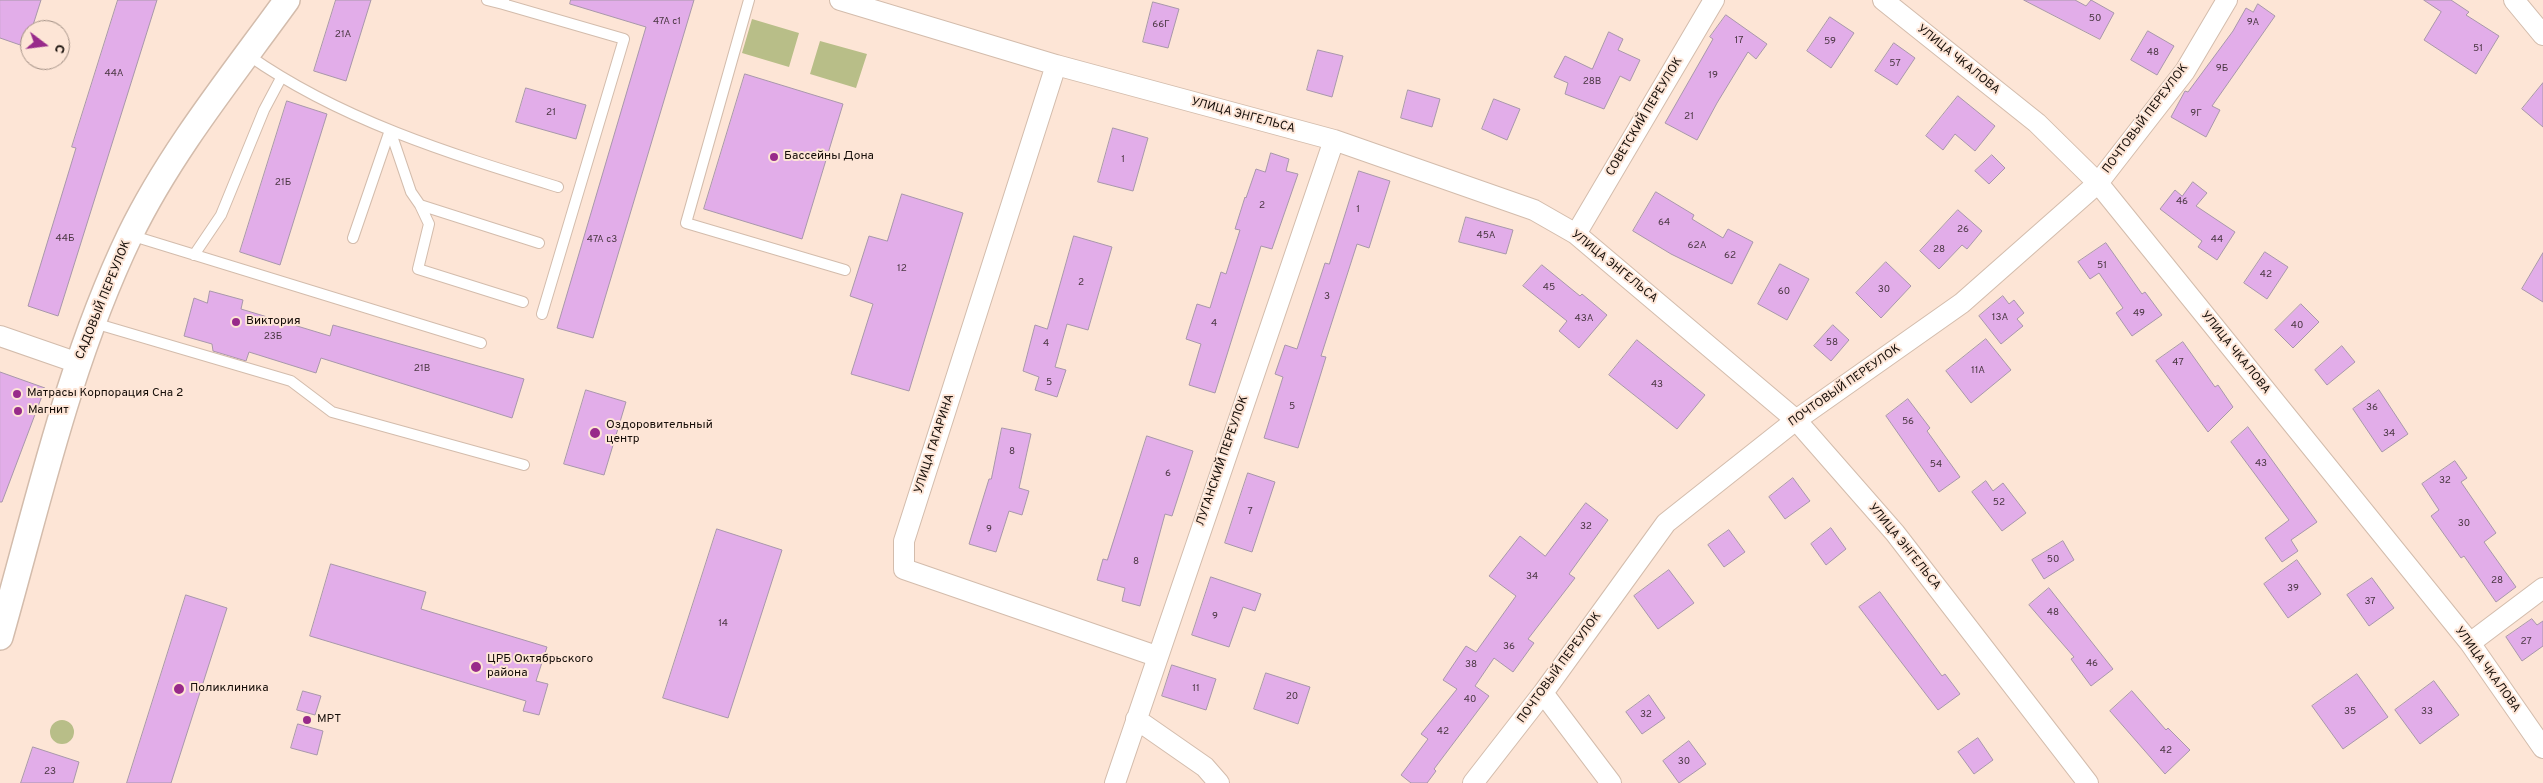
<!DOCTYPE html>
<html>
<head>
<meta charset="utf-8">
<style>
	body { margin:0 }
	#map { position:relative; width:2543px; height:783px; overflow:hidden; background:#fde5d6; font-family:Overpass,sans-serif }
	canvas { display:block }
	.north { position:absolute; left:20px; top:20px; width:50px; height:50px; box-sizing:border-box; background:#fde5d6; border:1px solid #a18f84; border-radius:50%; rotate:105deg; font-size:14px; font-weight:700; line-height:20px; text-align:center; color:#160e09 }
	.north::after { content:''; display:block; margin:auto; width:18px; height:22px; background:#982a8a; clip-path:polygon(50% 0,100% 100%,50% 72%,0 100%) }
</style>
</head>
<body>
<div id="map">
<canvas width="2543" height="783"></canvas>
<div class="north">С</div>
</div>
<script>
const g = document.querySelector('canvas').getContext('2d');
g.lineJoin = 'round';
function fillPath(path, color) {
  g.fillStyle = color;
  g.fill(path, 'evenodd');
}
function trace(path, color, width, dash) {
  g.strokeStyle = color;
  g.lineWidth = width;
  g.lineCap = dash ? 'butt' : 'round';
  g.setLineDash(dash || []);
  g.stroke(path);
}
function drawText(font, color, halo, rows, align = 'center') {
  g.font = font + ' Overpass,sans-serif';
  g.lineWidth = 4;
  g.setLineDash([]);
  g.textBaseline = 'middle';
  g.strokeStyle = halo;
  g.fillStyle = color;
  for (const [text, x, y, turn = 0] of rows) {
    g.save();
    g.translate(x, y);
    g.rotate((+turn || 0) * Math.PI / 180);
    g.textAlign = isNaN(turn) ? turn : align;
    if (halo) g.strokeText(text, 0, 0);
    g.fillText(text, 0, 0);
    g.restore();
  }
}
fillPath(new Path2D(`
	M752 19 799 33 789 67 742 53Z
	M820 41 867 54 856 88 810 74Z
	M50 732a12 12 0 1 1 24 0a12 12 0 1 1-24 0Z`), '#b8be88');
const building = new Path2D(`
	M0 0H41L26 47 0 38Z
	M118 0H157L58 316 28 306 76 148 72 147Z
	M336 0H371L346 81 314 71Z
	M571 0H694L593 338 557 328 646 27 570 4Z
	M2024 0H2075L2086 6 2091 0 2114 13 2100 39Z
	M2424 0H2451L2469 12 2466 15 2499 36 2476 74 2424 40 2441 12Z
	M1153 2 1179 9 1168 48 1143 42Z
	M2258 4 2275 16 2212 106 2220 110 2206 137 2171 117 2185 91 2188 92 2233 31 2246 8 2253 12Z
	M1726 15 1767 44 1756 59 1748 52 1717 103 1697 140 1665 123 1713 39 1710 37Z
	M1830 17 1854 33 1831 68 1807 51Z
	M2148 31 2174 46 2157 75 2131 60Z
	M1609 32 1623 39 1618 50 1640 60 1630 81 1620 76 1604 109 1565 94 1568 83 1554 77 1565 56 1592 69Z
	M1894 43 1915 58 1897 85 1875 71Z
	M1318 50 1343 56 1332 97 1307 90Z
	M745 74 843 104 802 239 704 209Z
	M2543 83V127L2522 109Z
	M526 88 586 105 576 139 516 122Z
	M1408 90 1440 99 1432 127 1401 118Z
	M1958 96 1995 126 1975 151 1955 134 1943 150 1926 136Z
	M1494 99 1520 109 1507 140 1482 129Z
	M287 101 327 114 280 265 240 252Z
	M1113 128 1148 138 1133 191 1098 182Z
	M1271 153 1289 159 1286 171 1298 174 1272 249 1261 246 1215 393 1189 385 1201 344 1186 339 1197 304 1210 308 1221 272 1226 274 1240 230 1235 229 1245 197 1246 198 1256 169 1265 172Z
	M1992 155 2005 168 1989 184 1975 171Z
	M1359 171 1390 181 1369 248 1357 244 1321 356 1326 357 1298 448 1264 438 1283 377 1275 374 1285 345 1297 349 1325 263 1329 264Z
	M2193 182 2207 193 2196 206 2235 232 2217 260 2198 247 2202 241 2160 209 2175 190 2182 196Z
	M1656 192 1694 215 1692 219 1723 238 1728 229 1753 242 1732 284 1671 254 1633 231Z
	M902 194 963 213 909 391 851 374 873 304 850 296 869 236 887 241Z
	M1958 210 1982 231 1967 249 1962 245 1939 269 1920 251Z
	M1466 217 1513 230 1506 254 1459 242Z
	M1074 236 1112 247 1088 330 1067 324 1055 367 1066 370 1057 397 1035 390 1039 377 1023 371 1035 325 1047 329Z
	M2106 243 2142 294 2145 292 2162 315 2132 336 2116 313 2123 308 2099 273 2090 279 2078 262Z
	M2265 252 2288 267 2267 299 2244 283Z
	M2543 253V302L2522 289Z
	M1886 262 1911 286 1881 318 1856 293Z
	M1780 264 1809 279 1787 320 1758 304Z
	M1542 265 1580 296 1582 294 1607 315 1579 348 1559 331 1567 321 1523 286Z
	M210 291 243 300 241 309 330 336 333 325 524 379 512 418 321 358 316 373 249 352 246 361 213 351 212 344 184 336 194 298 207 303Z
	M2003 296 2009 304 2014 300 2024 313 2017 319 2023 326 2001 344 1979 316Z
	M2301 304 2319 322 2293 348 2275 330Z
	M1833 325 1849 340 1831 361 1814 346Z
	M1986 339 2011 370 1971 403 1946 371Z
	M1637 340 1705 395 1677 429 1609 375Z
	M2183 342 2215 387 2218 385 2233 407 2208 432 2156 361Z
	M2342 346 2355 362 2327 385 2315 370Z
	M0 372 45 388 2 502H0Z
	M586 390 626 402 604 475 564 464Z
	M2379 390 2408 434 2382 452 2353 409Z
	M1908 399 1930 428 1927 431 1960 477 1939 492 1886 416Z
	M2248 427 2317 522 2291 540 2298 551 2282 562 2265 538 2289 520 2231 442Z
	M1002 428 1031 434 1019 488 1029 491 1022 515 1009 511 996 552 969 544 989 479H991Z
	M1147 436 1193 451 1172 516 1165 514 1140 606 1122 601 1125 588 1097 580 1103 559 1107 560Z
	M2455 461 2467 478 2461 482 2496 533 2484 542 2516 587 2496 602 2464 556 2461 558 2431 516 2439 510 2422 484Z
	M1248 473 1275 482 1252 552 1225 543Z
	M1793 478 1810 501 1785 519 1769 497Z
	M1986 481 1993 491 2003 483 2026 513 2002 531 1972 492Z
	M1586 503 1608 520 1569 574 1575 578 1528 639 1534 643 1513 672 1494 658 1475 686 1489 696 1434 769 1436 771 1427 783H1411L1401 775 1428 739 1421 734 1457 689 1443 680 1466 646 1476 652 1516 596 1489 576 1520 536 1545 556Z
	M1831 528 1846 549 1826 565 1811 544Z
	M717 529 782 550 728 718 663 698Z
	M1729 530 1745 552 1724 567 1708 545Z
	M2063 541 2074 560 2044 579 2032 560Z
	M2297 560 2321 594 2288 618 2264 584Z
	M331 564 426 592 421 609 547 647 536 681 548 684 539 715 523 711 526 701 310 636Z
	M1669 570 1694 603 1658 629 1634 596Z
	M1211 577 1261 594 1255 611 1243 607 1229 647 1192 635Z
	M2372 578 2394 608 2369 626 2347 595Z
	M2049 588 2113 669 2091 686 2071 659 2074 657 2029 605Z
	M1880 592 1942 676 1945 674 1960 694 1938 710 1859 607Z
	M186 595 227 608 171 783H127Z
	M2532 619 2537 625 2543 621V646L2522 661 2506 637Z
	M1172 665 1216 679 1206 710 1162 696Z
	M1266 673 1310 687 1298 724 1254 709Z
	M2357 674 2388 717 2343 749 2312 706Z
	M2434 681 2459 715 2420 744 2395 710Z
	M303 691 321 696 315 715 297 710Z
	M2132 691 2166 730 2168 728 2190 750 2165 774 2110 711Z
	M1649 695 1665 718 1642 734 1626 712Z
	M298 724 323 731 317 755 291 748Z
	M1978 738 1993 760 1974 774 1958 752Z
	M1689 741 1706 764 1679 783 1663 761Z
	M33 747 79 762 73 783H21Z`);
fillPath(building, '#e2ade9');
trace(building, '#a897aa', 1);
const service = new Path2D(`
	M487 0 503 4
	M504 0 503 4 624 39 542 314
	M749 0 686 223 845 270
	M248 55C340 120 451 154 558 187
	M420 205 429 224 418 269 523 302
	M130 235 481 343
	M353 238 390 130 411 192 420 205 539 243
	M194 255 221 215 264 110 281 78
	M94 323 291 381 332 412 524 465`);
const minor = new Path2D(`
	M840 0 1056 65 1334 140 1534 210 1576 234 1796 420 1895 533 2088 783
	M1883 0 2037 123 2098 183 2470 643 2543 748
	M2514 0 2543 35
	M1056 65 904 541V569L1156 656
	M1576 234 1714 0
	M0 336 78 363
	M2470 643 2543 588
	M1543 693 1611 783
	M1136 719 1205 767 1219 783
	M1115 783 1334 140
	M1473 783 1543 693 1666 523 1796 420 1962 303 2098 183 2185 71 2227 0`);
const tertiary = new Path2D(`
	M0 637C38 503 69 362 130 235 171 151 232 76 287 0`);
trace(service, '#d3bcac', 12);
trace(minor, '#d3bcac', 22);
trace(tertiary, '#d3bcac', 28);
trace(service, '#fff', 10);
trace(minor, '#fff', 20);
trace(tertiary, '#fff', 25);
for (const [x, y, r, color] of [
	[774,157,5,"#982a8a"],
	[236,322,5,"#982a8a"],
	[17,394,5,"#982a8a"],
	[18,411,5,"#982a8a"],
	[595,433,6,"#982a8a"],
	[476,667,6,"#982a8a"],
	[179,689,6,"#982a8a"],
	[307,720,5,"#982a8a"]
]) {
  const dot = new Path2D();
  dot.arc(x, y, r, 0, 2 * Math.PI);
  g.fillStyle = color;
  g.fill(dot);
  trace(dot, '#fde5d6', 2);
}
drawText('10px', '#493641', null, [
	["50",2095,19],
	["47А с1",667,22],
	["9А",2253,23],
	["66Г",1161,25],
	["21А",343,35],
	["17",1739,41],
	["59",1830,42],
	["51",2478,49],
	["48",2153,53],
	["57",1895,64],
	["9Б",2222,69],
	["44А",114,74],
	["19",1713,76],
	["28В",1592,82],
	["21",551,113],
	["9Г",2196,114],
	["21",1689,117],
	["1",1123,160],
	["21Б",283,183],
	["46",2182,202],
	["2",1262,206],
	["1",1358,210],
	["64",1664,223],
	["26",1963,230],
	["45А",1486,236],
	["44Б",65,239],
	["47А с3",602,240],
	["44",2217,240],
	["62А",1697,246],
	["28",1939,250],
	["62",1730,256],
	["51",2102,266],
	["12",902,269],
	["42",2266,275],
	["2",1081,283],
	["45",1549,288],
	["30",1884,290],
	["60",1784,292],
	["3",1327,297],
	["49",2139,314],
	["13А",2000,318],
	["43А",1584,319],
	["4",1214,324],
	["40",2297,326],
	["23Б",273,337],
	["58",1832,343],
	["4",1046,344],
	["47",2178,363],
	["21В",422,369],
	["11А",1978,371],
	["5",1049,383],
	["43",1657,385],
	["5",1292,407],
	["36",2372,408],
	["56",1908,422],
	["34",2389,434],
	["8",1012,452],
	["43",2261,464],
	["54",1936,465],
	["6",1168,474],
	["32",2445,481],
	["52",1999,503],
	["7",1250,512],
	["30",2464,524],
	["32",1586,527],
	["9",989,530],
	["50",2053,560],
	["8",1136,562],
	["34",1532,577],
	["28",2497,581],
	["39",2293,589],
	["37",2370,602],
	["48",2053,613],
	["9",1215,617],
	["14",723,624],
	["27",2526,642],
	["36",1509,647],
	["46",2092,664],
	["38",1471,665],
	["11",1196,689],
	["20",1292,697],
	["40",1470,700],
	["35",2350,712],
	["33",2427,712],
	["32",1646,715],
	["42",1443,732],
	["42",2166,751],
	["30",1684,762],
	["23",50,772]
]);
drawText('12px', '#160e09', '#fde5d6', [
	["УЛИЦА ЧКАЛОВА",1958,60,39],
	["УЛИЦА ЭНГЕЛЬСА",1243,116,15],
	["СОВЕТСКИЙ ПЕРЕУЛОК",1645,117,-59],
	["ПОЧТОВЫЙ ПЕРЕУЛОК",2146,119,-53],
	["УЛИЦА ЭНГЕЛЬСА",1614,267,39],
	["САДОВЫЙ ПЕРЕУЛОК",104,300,-68],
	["УЛИЦА ЧКАЛОВА",2235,353,51],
	["ПОЧТОВЫЙ ПЕРЕУЛОК",1845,386,-35],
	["УЛИЦА ГАГАРИНА",935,444,-72],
	["ЛУГАНСКИЙ ПЕРЕУЛОК",1223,461,-71],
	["УЛИЦА ЭНГЕЛЬСА",1904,547,51],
	["ПОЧТОВЫЙ ПЕРЕУЛОК",1560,668,-54],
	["УЛИЦА ЧКАЛОВА",2487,670,54]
]);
drawText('12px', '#160e09', '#fde5d6', [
	["Бассейны Дона",784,157],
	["Виктория",246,322],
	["Матрасы Корпорация Сна 2",27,394],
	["Магнит",28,411],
	["Оздоровительный",606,426],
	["центр",606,440],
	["ЦРБ Октябрьского",487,660],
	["района",487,674],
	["Поликлиника",190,689],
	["МРТ",317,720]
], 'left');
</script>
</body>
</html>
